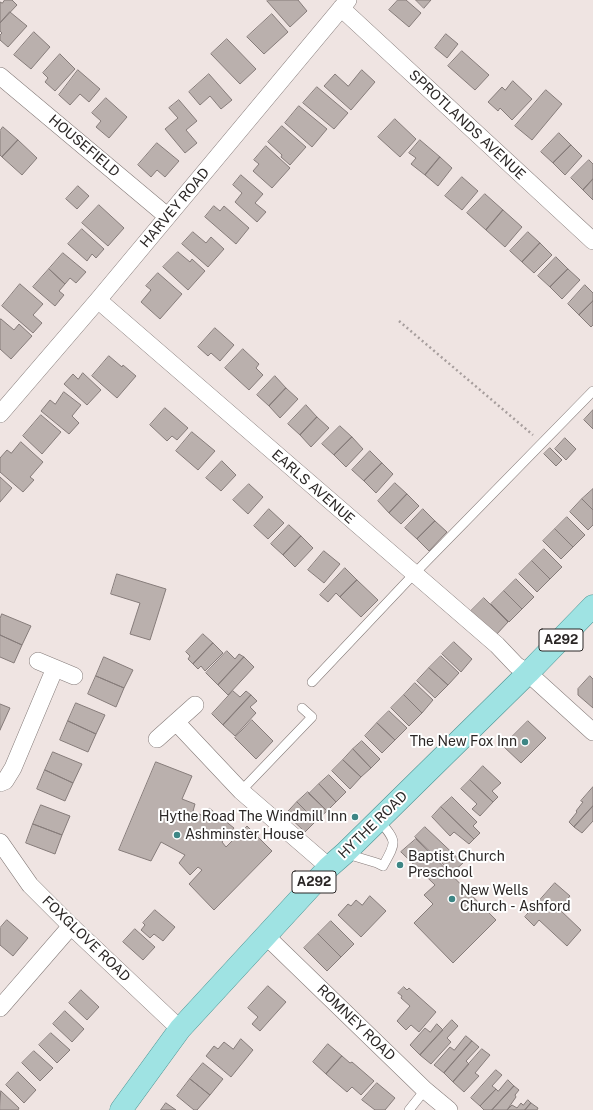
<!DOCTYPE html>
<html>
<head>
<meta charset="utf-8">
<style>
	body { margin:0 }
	canvas { display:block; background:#efe4e2 }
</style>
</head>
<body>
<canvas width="593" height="1110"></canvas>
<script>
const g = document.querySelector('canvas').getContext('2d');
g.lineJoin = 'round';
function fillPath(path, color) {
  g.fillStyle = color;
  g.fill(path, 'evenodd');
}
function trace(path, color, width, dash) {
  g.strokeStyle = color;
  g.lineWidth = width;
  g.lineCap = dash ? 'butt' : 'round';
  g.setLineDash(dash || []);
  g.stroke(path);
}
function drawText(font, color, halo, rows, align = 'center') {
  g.font = font + ' "Public Sans",sans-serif';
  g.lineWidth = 4;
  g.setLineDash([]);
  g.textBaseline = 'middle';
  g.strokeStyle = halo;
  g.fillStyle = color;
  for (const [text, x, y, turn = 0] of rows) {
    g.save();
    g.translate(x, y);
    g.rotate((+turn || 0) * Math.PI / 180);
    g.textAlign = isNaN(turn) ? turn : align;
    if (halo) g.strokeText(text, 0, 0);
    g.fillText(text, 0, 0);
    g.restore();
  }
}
const building = new Path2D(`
	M5 0H12L17 5 0 23V2L2 3Z
	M268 0H298L307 11 290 27 267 1Z
	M398 0H406L421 13 409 27 389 10Z
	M416 0H431L424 8Z
	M10 12 27 26 8 47 0 40V35L2 33 0 31V23Z
	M272 14 288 32 264 54 247 37Z
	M34 32 50 47 31 69 14 55Z
	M446 34 458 44 447 58 435 48Z
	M227 39 256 69 240 84 211 54Z
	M462 51 489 75 475 90 448 66Z
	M60 54 75 69 55 91 45 82 48 78 43 73Z
	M78 70 100 89 89 102 80 94 70 105 59 95Z
	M362 70 375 82 351 110 324 86 335 74 348 86Z
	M209 74 232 100 221 109 210 96 200 105 189 92Z
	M513 81 532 99 512 120 500 108 498 111 488 102 502 87 505 90Z
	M317 87 348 113 334 129 303 103Z
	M546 90 562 104 532 140 515 126Z
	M106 98 127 117 109 138 96 127 101 121 92 113Z
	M179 100 197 121 186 130 197 143 185 153 165 129 178 118 169 108Z
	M299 106 327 129 312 147 285 123Z
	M395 119 416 139 400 157 378 137Z
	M282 126 306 147 290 165 281 157 282 155 268 142Z
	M3 127 18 140 2 157 0 155V131Z
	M559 133 571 145 553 163 541 152Z
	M18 140 37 158 22 175 2 157Z
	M420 140 440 157 425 175 411 164 416 158 409 153Z
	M157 143 179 161 165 177 157 170 151 177 138 165Z
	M571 145 582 156 565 175 553 163Z
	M266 146 290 168 272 188 253 171 259 164 254 160Z
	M440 157 452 168 438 186 425 175Z
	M589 160 593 164V179L583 190 571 178Z
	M241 175 263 194 255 203 266 212 257 222 235 202 242 193 233 185Z
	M462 177 478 191 462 210 445 196Z
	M593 179V200L583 190Z
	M78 186 89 196 77 209 66 199Z
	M485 194 503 210 486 230 467 213Z
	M99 205 124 228 108 246 82 223Z
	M214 206 220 211 224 206 249 228 236 244 205 217Z
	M503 210 522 227 505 247 486 230Z
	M82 229 104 249 96 258 92 254 87 261 68 244Z
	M193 232 206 243 211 237 224 249 208 267 182 244Z
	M528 232 540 243 522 262 510 251Z
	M540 243 552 255 534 273 522 262Z
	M178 252 190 262 192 259 205 271 188 290 163 267Z
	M63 253 86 272 76 283 70 278 65 284 49 269Z
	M556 257 568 269 550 287 538 276Z
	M49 269 65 284 59 291 64 295 55 306 33 287Z
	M568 269 580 280 562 299 550 287Z
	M158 273 182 294 160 319 141 302 151 290 146 286Z
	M20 284 43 304 33 315 42 323 33 333 2 306Z
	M585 285 593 293V301L579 315 568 304Z
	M593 301V325L591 327 579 315Z
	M1 319 14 330 19 324 32 336 11 359 0 349V321Z
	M215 328 234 345 220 361 211 353 208 356 198 347Z
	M243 349 259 364 256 368 263 375 249 390 225 368Z
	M109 356 122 367 123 365 136 376 117 398 92 376Z
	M83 373 101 390 87 405 64 384 73 374 78 379Z
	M275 376 286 388 269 406 257 395Z
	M286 388 298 399 280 418 269 406Z
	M64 392 81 405 72 416 79 423 69 434 41 411 50 400 55 404Z
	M306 405 317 417 300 435 288 424Z
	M165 408 188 428 177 440 172 436 167 441 150 425Z
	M593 410V429L584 420Z
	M41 415 61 432 42 454 23 436Z
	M317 417 329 428 311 447 300 435Z
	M340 426 352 437 334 455 322 444Z
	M192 432 215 451 198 470 176 451Z
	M352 437 363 449 346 467 334 455Z
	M565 438 576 449 566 460 555 449Z
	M21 442 43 462 30 477 34 480 23 492 0 472V458L7 450 11 453Z
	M550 448 562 460 556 466 544 454Z
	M370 451 382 463 364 481 352 470Z
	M222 461 236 475 221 491 206 478Z
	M382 463 393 474 376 493 364 481Z
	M0 477 12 488 0 502Z
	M395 483 407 494 389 513 378 501Z
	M249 484 263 497 248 514 233 500Z
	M593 489V510L582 499Z
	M407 494 419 506 401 524 389 513Z
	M582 499 593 510V525L588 530 570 512Z
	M269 509 284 523 268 539 254 526Z
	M423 509 435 521 417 539 405 528Z
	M567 517 585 535 573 547 555 529Z
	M435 521 447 532 429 551 417 539Z
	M289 525 301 536 283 555 271 544Z
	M555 529 573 547 561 559 543 541Z
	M301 536 313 548 295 567 283 555Z
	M544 549 562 567 550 579 532 561Z
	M324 551 340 564 324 583 308 570Z
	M532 561 550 579 537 592 519 574Z
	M345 568 357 580 340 597 336 593 328 602 320 595Z
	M117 574 166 589 150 640 130 634 140 603 111 594Z
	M516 579 534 597 522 609 504 591Z
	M357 580 378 600 361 617 340 597Z
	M504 591 522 609 509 622 491 604Z
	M484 598 508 622 496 635 471 611Z
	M2 614 31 626 22 645 0 635V619Z
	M203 634 213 643 193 664 188 659 190 656 186 652Z
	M0 635 22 645 14 663 0 657Z
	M454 642 472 659 461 672 442 654Z
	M213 643 223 653 205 671 201 666 198 669 193 664Z
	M227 651 235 659 239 654 244 657 218 685 206 673Z
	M441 656 459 673 448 685 429 668Z
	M104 657 133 670 124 688 96 676Z
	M244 657 254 667 228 695 218 685Z
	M429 668 448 685 435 698 417 681Z
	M96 676 124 688 116 707 88 694Z
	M590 676 593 679V708L578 695V689Z
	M415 683 433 700 422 713 404 695Z
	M233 691 240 697 246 691 251 695 223 725 212 714Z
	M251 695 257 701 250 707 256 713 235 736 223 725Z
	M404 695 422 713 409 726 391 708Z
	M76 703 105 715 96 734 68 721Z
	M0 704 10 708 0 730Z
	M389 711 407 728 395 740 377 723Z
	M252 720 273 741 256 759 235 738Z
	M68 721 96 734 88 752 60 740Z
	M528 721 546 738 521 763 503 746Z
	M377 723 395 740 382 753 365 736Z
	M362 741 380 759 371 768 353 749Z
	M353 749 371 768 361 777 343 760Z
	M53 752 82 764 73 783 45 770Z
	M343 760 361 777 350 789 332 771Z
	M156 762 192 776 182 799 195 804 193 811 203 816 209 808 234 828 222 842 226 847 247 826 272 851 214 910 189 884 202 870 198 867 190 875 179 863 185 855 161 842 151 861 119 850Z
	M483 766 501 783 492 791 498 797 493 802 470 780Z
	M45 770 73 783 65 801 37 789Z
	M329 775 346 792 336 802 319 784Z
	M470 780 493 802 480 816 472 809 477 804 461 789Z
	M319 784 336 802 327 811 309 794Z
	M593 787V806L574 827 569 822 577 812 576 811 583 802 581 801Z
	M308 792 327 811 316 821 297 802Z
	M452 797 477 822 473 826 480 833 474 839 441 807Z
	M297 802 316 821 305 832 286 814Z
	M41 805 70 816 62 835 33 824Z
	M593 806V821L582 833 574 827Z
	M441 807 474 839 469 844 454 832 450 836 432 817Z
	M33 824 62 835 55 854 26 843Z
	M425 827 463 863 452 873 415 837Z
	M416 839 496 920 453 963 414 923 433 904 424 895 435 885 401 852Z
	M555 883 570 896 559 909 581 930 567 946 539 920 534 926 525 917Z
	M370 896 386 911 361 937 338 915 348 904 351 906 356 900 362 905Z
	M155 910 175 927 163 941 154 934 150 938 141 930 145 925 143 923Z
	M7 920 28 938 13 956 0 945V928Z
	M331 921 354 944 341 957 318 934Z
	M135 929 155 947 143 960 123 942Z
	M318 934 341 957 327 971 304 948Z
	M268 986 286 1002 260 1031 252 1024 258 1017 248 1008Z
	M404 987 407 990 409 988 436 1012 419 1032 411 1025 406 1030 397 1021 410 1006 401 998 402 996 398 993Z
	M81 990 99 1007 87 1020 69 1003Z
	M65 1011 84 1029 72 1042 53 1024Z
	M452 1020 458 1026 447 1038 451 1042 431 1064 420 1055Z
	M437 1024 443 1030 420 1055 410 1045 425 1028 430 1032Z
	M51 1033 70 1050 57 1063 39 1045Z
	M466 1036 472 1041 444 1073 434 1065 450 1047 454 1050Z
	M241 1039 253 1050 231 1077 206 1056 214 1046 218 1049 224 1042 233 1049Z
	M472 1041 479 1047 466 1061 469 1064 453 1082 444 1073Z
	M328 1044 342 1056 326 1074 313 1062Z
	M482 1049 490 1055 475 1073 479 1076 464 1092 453 1082Z
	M34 1051 53 1068 40 1081 22 1063Z
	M342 1056 350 1063 352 1062 374 1081 361 1095 352 1087 347 1092 326 1074Z
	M203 1063 223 1079 210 1095 190 1079Z
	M496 1070 502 1075 492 1086 496 1089 480 1106 471 1098Z
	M18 1072 36 1090 24 1103 6 1085Z
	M190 1079 210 1095 197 1110H194L177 1096Z
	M508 1080 514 1086 492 1110H484L480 1106 496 1089 498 1091Z
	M377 1083 395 1098 385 1110H375L362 1100Z
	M514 1086 519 1090 515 1095 516 1097 507 1110H492Z
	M1 1091 19 1108 18 1110H0Z
	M528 1100 531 1103 525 1110H507L512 1105 517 1108 521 1103 523 1105Z
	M166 1103 176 1110H161Z
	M531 1103 538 1108 537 1110H525Z`);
fillPath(building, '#bab0ad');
trace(building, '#867c7a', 1);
const service = new Path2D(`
	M312 682 414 574 593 391
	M241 791 312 717 302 708
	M347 854 377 863 383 866C397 841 397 842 379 820
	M409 1110 425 1090`);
const minor = new Path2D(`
	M341 8 593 241
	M0 76 167 216
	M98 300 497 645 516 665 528 673 593 732
	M0 414 98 300 348 0
	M38 661 74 676
	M176 722 241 791 329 867
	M157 739 195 705
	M0 783 5 781 13 768 55 668
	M0 842 30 885 71 926 180 1029
	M265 935 425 1090 449 1110
	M0 1008 71 926`);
const primary = new Path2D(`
	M121 1110 180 1029 329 867 345 853 528 673 593 606`);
trace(service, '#857b79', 10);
trace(minor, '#857b79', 18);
trace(primary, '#4d9594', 23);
trace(new Path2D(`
	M399 321 533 435`), '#a79e9d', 2.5, [2, 3]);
trace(service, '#fff', 9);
trace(minor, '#fff', 17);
trace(primary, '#9fe3e3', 22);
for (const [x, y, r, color] of [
	[525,742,4,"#3d8685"],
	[355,817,4,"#3d8685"],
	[177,835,4,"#3d8685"],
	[400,865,4,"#3d8685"],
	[452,899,4,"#3d8685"]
]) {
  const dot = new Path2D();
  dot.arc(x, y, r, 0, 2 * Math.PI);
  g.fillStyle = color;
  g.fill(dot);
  trace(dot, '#fff', 1.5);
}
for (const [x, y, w] of [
	[561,640,44],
	[314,882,44]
]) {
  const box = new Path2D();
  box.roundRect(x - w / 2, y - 11, w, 22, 3);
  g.fillStyle = '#fff';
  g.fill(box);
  trace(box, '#2b2726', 1);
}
drawText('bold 13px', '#2b2726', null, [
	["A292",561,640],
	["A292",314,882]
]);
drawText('14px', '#2b2726', '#fff', [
	["SPROTLANDS AVENUE",467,125,43],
	["HOUSEFIELD",84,146,40],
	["HARVEY ROAD",175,208,-50],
	["EARLS AVENUE",313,487,41],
	["HYTHE ROAD",373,825,-44],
	["FOXGLOVE ROAD",86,939,44],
	["ROMNEY ROAD",356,1023,44]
]);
drawText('14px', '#2b2726', '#fff', [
	["The New Fox Inn",517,742,"right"],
	["Hythe Road The Windmill Inn",347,817,"right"],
	["Ashminster House",185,835],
	["Baptist Church",408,857],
	["Preschool",408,873],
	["New Wells",460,891],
	["Church - Ashford",460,907]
], 'left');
</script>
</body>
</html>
